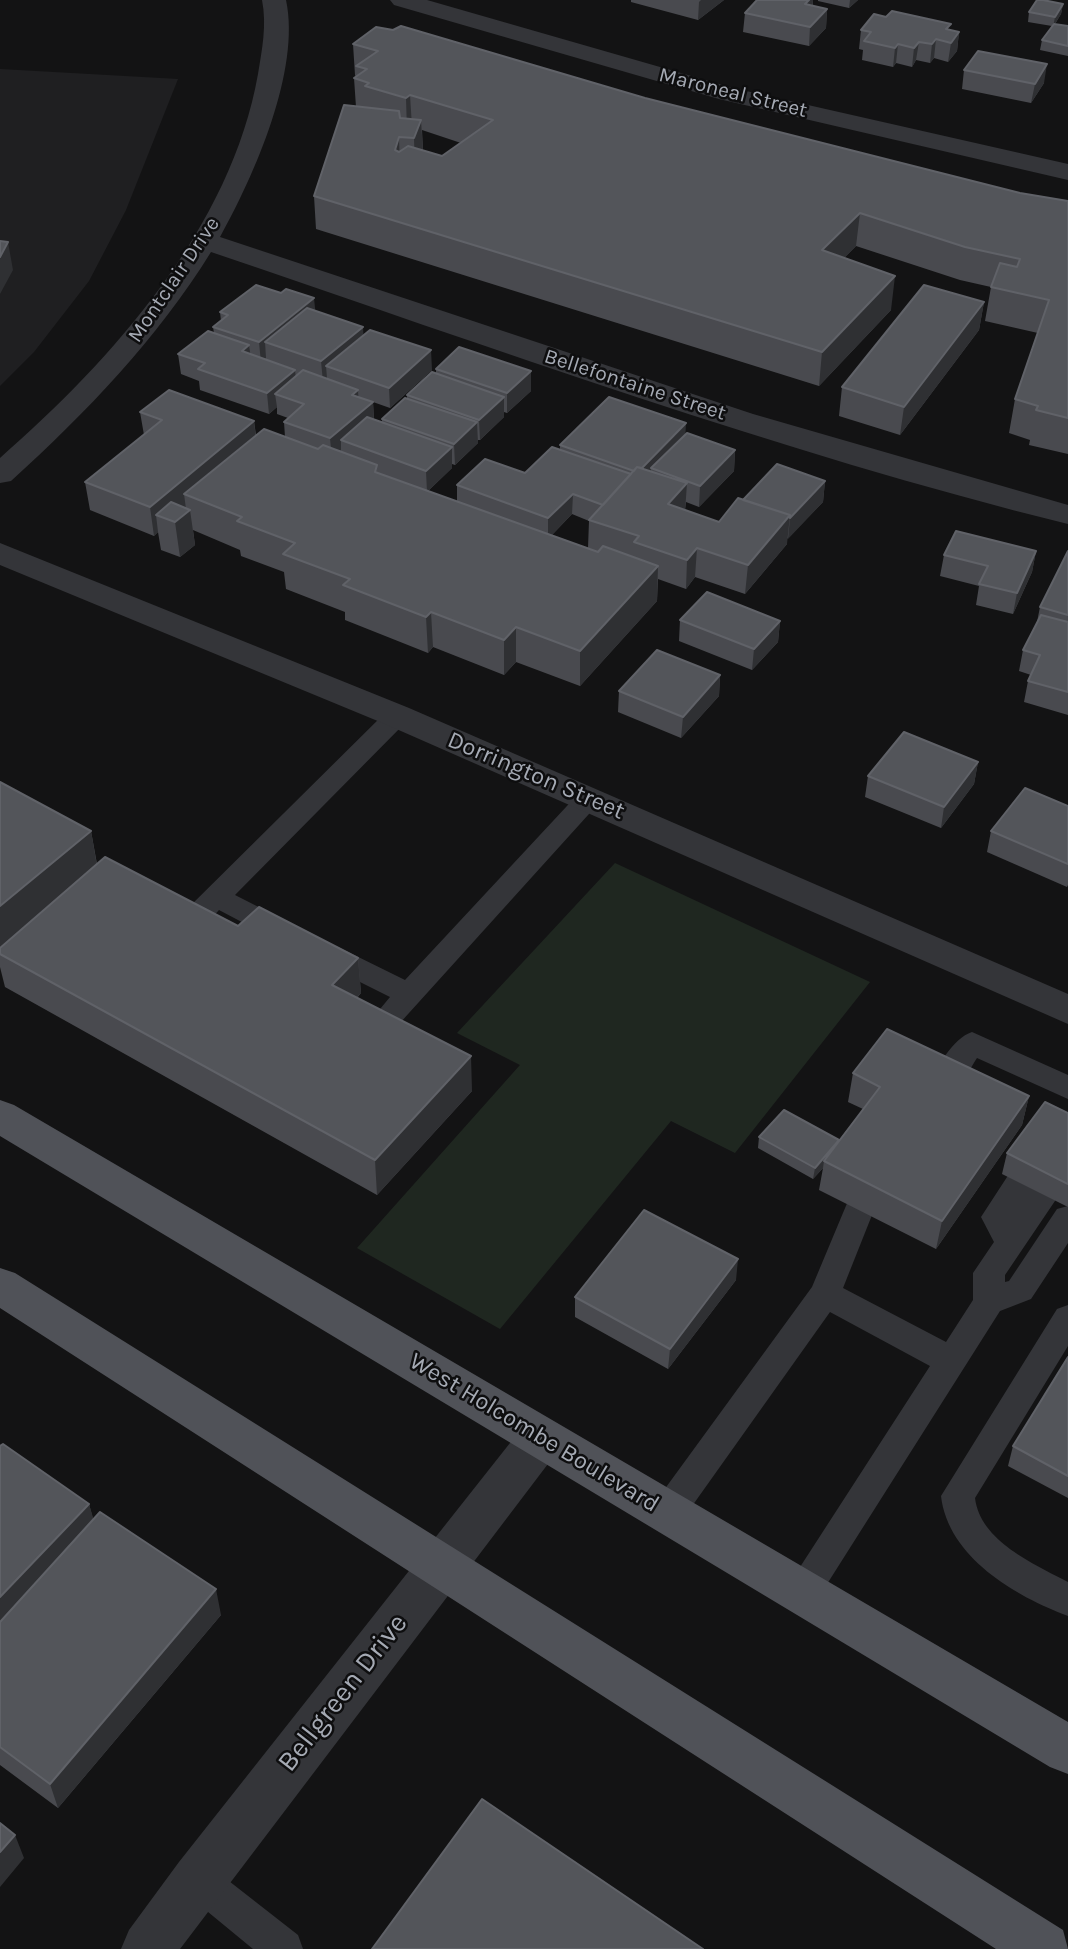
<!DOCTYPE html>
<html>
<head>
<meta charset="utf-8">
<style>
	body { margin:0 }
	canvas { display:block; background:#131314 }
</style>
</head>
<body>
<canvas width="1068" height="1949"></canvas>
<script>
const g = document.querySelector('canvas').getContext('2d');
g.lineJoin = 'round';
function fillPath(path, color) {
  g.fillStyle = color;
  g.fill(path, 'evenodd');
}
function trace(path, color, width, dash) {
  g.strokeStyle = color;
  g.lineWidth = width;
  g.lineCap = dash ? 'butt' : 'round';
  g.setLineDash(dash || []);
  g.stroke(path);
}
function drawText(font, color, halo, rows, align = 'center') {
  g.font = font + ' Karla,sans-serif';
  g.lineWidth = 5;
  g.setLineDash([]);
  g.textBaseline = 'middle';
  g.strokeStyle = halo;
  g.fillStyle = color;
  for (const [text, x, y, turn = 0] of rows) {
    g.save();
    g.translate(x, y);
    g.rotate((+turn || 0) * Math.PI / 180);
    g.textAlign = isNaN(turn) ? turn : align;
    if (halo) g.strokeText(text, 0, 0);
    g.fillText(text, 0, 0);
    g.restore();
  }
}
fillPath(new Path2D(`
	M0 69 178 79 126 210 89 281 34 352 0 386Z`), '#1f1f21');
fillPath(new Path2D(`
	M615 863 870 982 735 1153 671 1121 500 1329 357 1248 520 1065 457 1033Z`), '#1f2720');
fillPath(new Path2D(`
	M397 708 406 710 410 716 406 722 235 895 294 925 298 932 294 939 284 942 274 939 219 910C207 923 199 935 180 930L176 923 180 916 388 710Z
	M589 789 598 792 602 798 598 804 390 1034 380 1037 370 1034 366 1026 390 997 316 960 312 953 316 946 326 943 336 946 405 980 580 792Z
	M972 1032 1068 1075V1099L977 1058C965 1076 955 1103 931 1095L926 1087C936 1069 953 1038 972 1032Z
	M1020 1171 1031 1174 1035 1183 1033 1186 1044 1183 1055 1186 1059 1195 1005 1275V1282L1009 1281 1057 1209 1068 1206V1243L1031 1299 1000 1311 815 1603 803 1608 791 1603 786 1592 791 1581 930 1366 830 1312 680 1523 668 1527 656 1523 651 1512 656 1501 812 1287 848 1201 859 1198 870 1201 874 1210 843 1288 946 1342 973 1300V1273L994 1242 981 1217 1009 1174Z
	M1068 1305V1346L975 1498C980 1541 1034 1564 1068 1582V1616C1015 1596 948 1557 941 1496L1057 1309Z
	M198 1861 211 1867 298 1935 303 1949H253L185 1893 179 1880 185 1867Z`), '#343539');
fillPath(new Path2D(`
	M262 0H286C301 70 254 176 220 237L753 414 1068 505V524C777 452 494 348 211 252 157 339 87 412 11 481L0 483V458C113 359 231 227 258 74 262 50 267 25 262 0Z
	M390 0H427L733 88 1068 164V180L719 99 394 5Z
	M0 543 409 708 1068 994V1024L385 724 0 565Z
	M541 1418 557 1424 564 1438 557 1452 180 1949H121L129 1930 179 1862 525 1424Z`), '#343539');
fillPath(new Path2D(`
	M0 1100 14 1105 1068 1722V1774L1050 1767 0 1136Z
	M0 1268 15 1273 1063 1930 1068 1949H996L0 1308Z`), '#505258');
fillPath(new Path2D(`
	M631 0H724L698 20 631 2Z
	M757 0H813V6L827 9 826 28 809 46 743 32 745 13Z
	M818 0H858L849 8 818 1Z
	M1063 4 1061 14 1055 24 1068 26V56L1040 50 1042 40 1052 26 1028 22 1029 12Z
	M886 17 959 32 957 51 948 62 934 58 930 63 916 60 912 67 896 63 893 67 862 60 863 50 859 49 861 30Z
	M353 44 645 98 1020 193 1068 201V454L1029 445 1030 440 1009 433 1015 399 1038 333 985 321 991 287 960 280 856 246 844 258 891 310 819 386 316 229 314 196 356 107 354 78 356 77 355 75ZM422 130 461 143 442 156 423 151Z
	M964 70 1044 83 1031 103 962 89Z
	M984 302 979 330 900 435 839 416 842 387Z
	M315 311 363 327V335L432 370 390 408 373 402 374 419 382 422V419L407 398V395L436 374V369L531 391 507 413 504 412V417L480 440H478V443L455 465 452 464V468L428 491 457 502V485L525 473 560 450V445L685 435 735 450 734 471 699 507 686 502 685 510 719 522 743 500 825 481 823 502 787 539V544L745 594 695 577 686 589 658 579 657 601 580 686 516 662 504 675 433 647 428 653 345 620V612L286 589 284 572 241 556 240 550 193 530 195 545 180 557 161 550 158 532 154 536 90 510 85 482 144 435 140 412 254 421 256 435 285 437 284 422 288 418 277 414V407L269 414 200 390 199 381 181 374 178 354 214 333 213 327 221 321 220 312ZM572 514 589 521 588 548 552 535Z
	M1036 551 1032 572 1013 614 976 605 979 586 940 576 944 555Z
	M1068 551V715L1024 702 1028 681 1031 675 1019 671 1023 650 1037 622 1040 607Z
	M680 620 780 621 778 642 752 670 679 641Z
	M720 675 719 696 681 738 618 712 619 691Z
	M978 762 974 784 941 828 865 797 868 776Z
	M0 782 91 831 97 864 238 926 358 958 361 993 357 998 472 1091 377 1195 5 987 0 967Z
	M1068 806V885L1067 887 987 852 991 831Z
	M853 1073 1029 1096 1022 1125 936 1249 819 1190 823 1168 813 1179 758 1148 759 1137 839 1140 863 1109 848 1102Z
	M1068 1113V1207L1002 1174 1007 1153Z
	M736 1280 668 1369 575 1317V1297Z
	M1068 1357V1498L1008 1466 1013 1446Z
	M0 1446 89 1504 93 1519 221 1615 58 1808 0 1765Z`), '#494a4f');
fillPath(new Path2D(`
	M701 0H724L698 20 699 2Z
	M809 0H813L812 14 805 4Z
	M850 0H858L849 8Z
	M1063 4 1061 14 1053 27 1055 17Z
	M827 9 826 28 809 46 810 27Z
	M959 32 957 51 948 62 951 43Z
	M936 39 934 58 930 63 932 44Z
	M919 42 916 60 912 67 914 48Z
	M898 44 896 63 893 67 895 48Z
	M1047 64 1044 83 1031 103 1035 84Z
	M410 95 412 127 407 130 406 98Z
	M421 120 423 152 415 171 414 138Z
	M399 137 400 170 395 150Z
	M860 213 856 246 819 284 822 250Z
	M8 242 13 270 0 294V257Z
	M895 276 891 310 819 386 822 352Z
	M314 298 316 318 265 342 266 358 261 363 259 342Z
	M984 302 979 330 900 435 904 407Z
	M363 327 364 347 326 366 327 378 323 382 321 361Z
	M249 345 252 366 242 351Z
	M431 350 432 370 390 408 389 388Z
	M295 370 297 390 275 394 277 407 269 414 267 393Z
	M531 371V391L507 413V393Z
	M358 390 359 410 352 395Z
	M504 397V417L480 440 479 420Z
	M373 402 374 422 341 440V450L332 459 330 438Z
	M254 421 257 449 184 494 186 509 156 515 158 532 154 536 150 507Z
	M477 422 478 443 455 465 454 444Z
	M686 423 685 443 651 468 650 480 638 472Z
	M452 447V468L427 492 426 471Z
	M735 450 734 471 699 507 700 486Z
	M825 481 823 502 788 539 790 518Z
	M687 483 685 512 668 504Z
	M573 494 572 514 548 539V518Z
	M190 510 195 545 180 557 175 522Z
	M790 515 787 544 745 594 748 565Z
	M697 548 695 577 686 589 687 560Z
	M1036 551 1032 572 1013 614 1017 593Z
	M658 566 657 601 580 686V651Z
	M431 612 433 647 428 653 426 617Z
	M780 621 778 642 752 670 754 649Z
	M516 627V662L504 675V640Z
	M720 675 719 696 681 738 683 717Z
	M978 762 974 784 941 828 944 807Z
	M91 831 97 866 0 948V906Z
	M358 958 361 993 335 1020 332 985Z
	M471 1056 472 1091 377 1195 375 1160Z
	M1029 1096 1022 1125 936 1249 942 1221Z
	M839 1140 824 1161 823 1168 813 1179 815 1168Z
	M738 1259 736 1280 668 1369 670 1349Z
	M89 1504 97 1531 0 1633V1597Z
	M216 1589 221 1615 58 1808 50 1784Z
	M15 1835 24 1858 0 1887V1852Z`), '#2f3033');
const building = new Path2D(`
	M757 0H809L805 4 827 9 810 27 745 13Z
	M1037 0H1043L1063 4 1055 17 1029 12Z
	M892 11 951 24 946 29 959 32 951 43 936 39 932 44 919 42 914 48 898 44 895 48 864 41 871 32 861 30 874 14 886 17Z
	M1054 24 1068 26V46L1042 40Z
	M401 26 645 98 1020 193 1068 201V418L1036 410 1038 406 1015 399 1049 300 991 287 1000 263 1017 267 1020 259 965 247 860 213 822 250 895 276 822 352 314 196 344 105 399 111 400 118 421 120 414 138 399 137 395 150 399 152 408 146 442 156 493 120 410 95 406 98 365 86 369 83 354 78 367 69 356 66 378 51 353 44 376 27 393 30Z
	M978 51 1047 64 1035 84 964 70Z
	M0 241 8 242 0 257Z
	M256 285 281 293 286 289 314 298 259 342 213 327 228 315 220 312Z
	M924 285 984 302 904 407 842 387Z
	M307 308 363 327 321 361 265 342Z
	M370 330 431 350 389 388 326 366Z
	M208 331 249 345 242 351 295 370 267 393 198 369 205 363 178 354Z
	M459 347 531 371 507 393 436 369Z
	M303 370 358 390 352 395 373 402 330 438 284 422 304 404 275 394Z
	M432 372 504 397 479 420 407 395Z
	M169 390 254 421 150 507 85 482 162 420 140 412Z
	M609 397 686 423 642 468 637 467 634 471 560 445Z
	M405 398 477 422 454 444 382 419Z
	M367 417 452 447 426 471 341 440Z
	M264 429 318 449 323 445 377 465 375 472 598 552 603 546 658 566 580 651 516 627 504 640 431 612 426 617 343 585 350 579 283 554 295 543 237 521 242 517 184 494Z
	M687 433 735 450 700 486 651 468Z
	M552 447 631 474 603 505 573 494 548 518 457 485 485 459 525 473Z
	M777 464 825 481 790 518V515L743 500Z
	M637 467 687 483 668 504 719 522 738 498 790 515 748 565 697 548 687 560 634 542 639 536 589 520Z
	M171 502 190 510 175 522 156 515Z
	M956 531 1036 551 1017 593 979 584 988 566 944 555Z
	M1068 551V615L1040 607Z
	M707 592 780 621 754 649 680 620Z
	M1041 615 1068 622V692L1028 681 1040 655 1023 650Z
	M657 650 720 675 683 717 619 691Z
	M904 732 978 762 944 807 868 776Z
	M0 782 91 831 0 906Z
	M1025 788 1068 806V864L991 831Z
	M105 857 238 926 259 907 358 958 332 985 471 1056 375 1160 0 954V948Z
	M887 1029 1029 1096 942 1221 824 1161 880 1087 853 1073Z
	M1045 1102 1068 1113V1184L1007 1153Z
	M784 1110 839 1140 815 1168 759 1137Z
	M644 1210 738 1259 670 1349 575 1297Z
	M1068 1357V1476L1013 1446Z
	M3 1444 89 1504 0 1597V1446Z
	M100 1512 216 1589 50 1784 0 1747V1622Z
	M482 1799 703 1949H372Z
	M0 1823 15 1835 0 1852Z`);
fillPath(building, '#53555a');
trace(building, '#606268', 2);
drawText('21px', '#a5aab4', '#0e0e0f', [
	["Maroneal Street",733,93,14],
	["Montclair Drive",174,280,-56],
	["Bellefontaine Street",635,385,18]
]);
drawText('24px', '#a5aab4', '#0e0e0f', [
	["Dorrington Street",536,776,23],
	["West Holcombe Boulevard",534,1433,31]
]);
drawText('28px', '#a5aab4', '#0e0e0f', [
	["Bellgreen Drive",343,1693,-52]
]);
</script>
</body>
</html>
